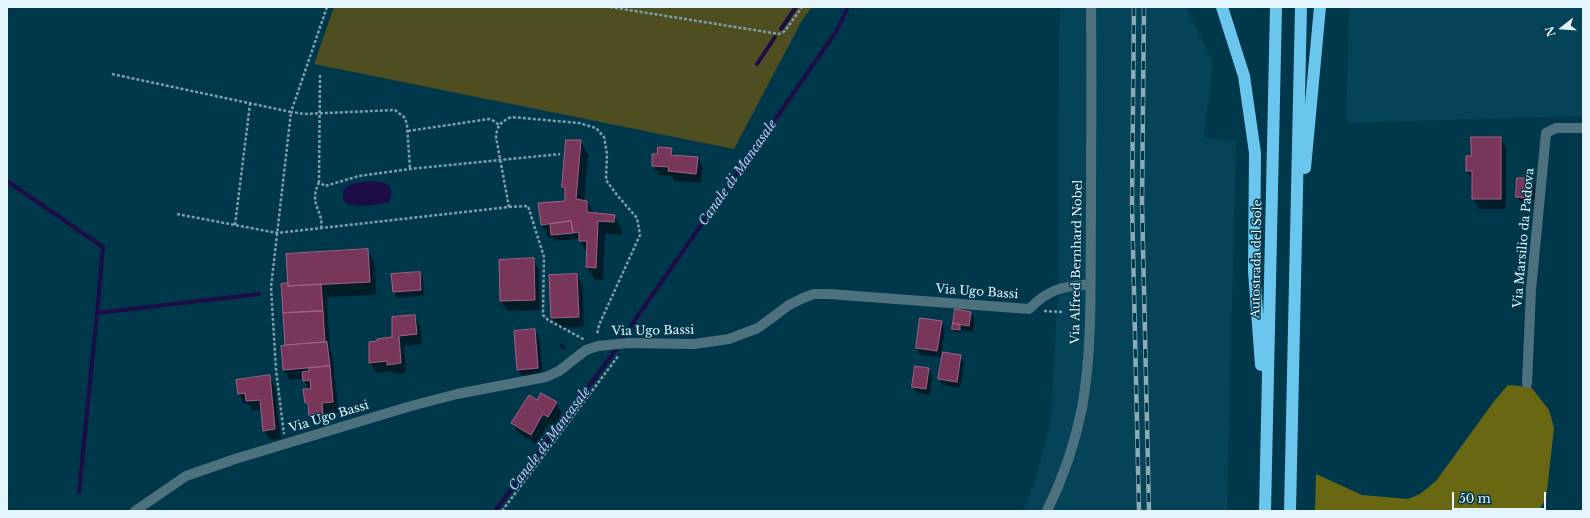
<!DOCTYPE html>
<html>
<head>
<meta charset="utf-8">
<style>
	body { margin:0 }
	#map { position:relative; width:1590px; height:518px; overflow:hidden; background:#00384b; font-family:"Libre Baskerville",serif }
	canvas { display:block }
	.frame { position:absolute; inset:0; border:8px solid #e5f5fd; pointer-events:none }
	.north { position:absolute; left:1542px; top:8px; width:40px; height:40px; -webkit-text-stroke:3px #00384b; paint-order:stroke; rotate:253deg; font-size:11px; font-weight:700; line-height:16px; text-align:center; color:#e5f5fd }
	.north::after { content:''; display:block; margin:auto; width:14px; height:18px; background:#e5f5fd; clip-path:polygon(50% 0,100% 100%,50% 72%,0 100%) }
	.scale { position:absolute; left:1452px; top:492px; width:94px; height:18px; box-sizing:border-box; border:2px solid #e5f5fd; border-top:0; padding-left:5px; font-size:12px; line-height:14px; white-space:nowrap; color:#e5f5fd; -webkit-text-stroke:3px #00384b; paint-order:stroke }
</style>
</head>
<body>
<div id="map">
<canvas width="1590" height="518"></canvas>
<div class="frame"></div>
<div class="north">N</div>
<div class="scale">50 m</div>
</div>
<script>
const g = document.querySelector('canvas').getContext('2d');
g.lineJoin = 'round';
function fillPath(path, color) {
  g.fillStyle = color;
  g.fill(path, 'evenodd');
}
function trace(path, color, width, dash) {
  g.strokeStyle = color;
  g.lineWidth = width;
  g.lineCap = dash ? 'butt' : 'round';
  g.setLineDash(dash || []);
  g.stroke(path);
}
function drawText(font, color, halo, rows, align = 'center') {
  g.font = font + ' "Libre Baskerville",serif';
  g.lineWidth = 3;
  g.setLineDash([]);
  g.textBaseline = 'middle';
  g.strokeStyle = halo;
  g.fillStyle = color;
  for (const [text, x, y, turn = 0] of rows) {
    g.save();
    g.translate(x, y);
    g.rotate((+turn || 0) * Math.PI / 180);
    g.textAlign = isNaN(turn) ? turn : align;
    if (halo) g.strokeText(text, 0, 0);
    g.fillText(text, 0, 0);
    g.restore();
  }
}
fillPath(new Path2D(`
	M1060 7H1186L1213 62 1204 137 1236 141 1227 511H1023L1035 480 1051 421 1058 290 1059 36Z
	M1350 7H1583V116L1346 123 1349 11Z`), '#054458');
fillPath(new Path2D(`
	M334 7H812L801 22 734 149 314 64Z`), '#4f4e21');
fillPath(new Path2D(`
	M1508 385 1531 387 1549 410 1554 428 1546 499 1538 511H1315L1316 474 1362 495 1408 499 1420 494 1436 481 1495 400Z`), '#696712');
fillPath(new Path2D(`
	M360 182C374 181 400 179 389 202 375 206 361 207 347 204L343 199V190L347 186Z`), '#1d0d47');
fillPath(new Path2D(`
	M1501 138 1506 148V209H1479L1473 199V181L1467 171V157H1472Z
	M580 141 588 154 584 201H587L594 213 614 216 622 229 621 235 605 234 603 280H595L587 267V253L578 239 555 241 553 238H549L542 225 540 204 566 202V192L563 187Z
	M671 149 676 157 698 158 703 168 701 183 674 181 672 176 659 175 653 165 658 155Z
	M1532 179 1535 186V200H1530L1529 204 1521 203 1517 197Z
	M367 250 375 263 376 295 327 297 330 350 332 353 339 412 327 413 328 425 316 426 310 416V410L306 403 309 390 304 379 290 380 284 370 286 346 282 285 289 284Z
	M533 259 539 269 540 310 507 311 501 301Z
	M419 273 423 279 424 296 397 298 394 292Z
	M577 275 583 285 584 327 558 328 552 318 550 276Z
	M956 311 971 313 975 319 973 332 961 330V333L955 332 953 329Z
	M415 316 420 326 422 344 404 346 406 373 394 374 392 371 376 373 370 363Z
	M941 322 945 328 941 357 920 355 917 348Z
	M535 330 540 340 543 378 523 379 518 369Z
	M560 343 564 345 565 348 564 350 561 348 559 345Z
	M960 356 964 363 960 388 943 385 939 379Z
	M929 369 932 376 930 395 917 393 913 387Z
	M269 376 275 386 281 439 270 440 264 430 262 410 252 411 248 403 244 404 239 394Z
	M537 402 556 403 562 413 554 426 549 423 536 444 518 433 513 423Z`), '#0007');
trace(new Path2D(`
	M781 29 796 7
	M757 64 775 37
	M7 181 103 247 97 313 259 294
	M623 337 836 32 848 7
	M79 492 97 313
	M495 511 618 347`), '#1d0d47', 4);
const building = new Path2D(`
	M1471 137H1501V199H1472V171H1466V156H1471Z
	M566 140H581L576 199 587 201V212L615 215 614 222 598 221 596 268 586 267 587 241H579V232L573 233 571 221 541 225 538 203 565 201V188L562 187Z
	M658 147 672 148 671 155 698 157 696 174 668 171 669 167 652 166V154H657Z
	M1517 178H1532V194H1526V198L1516 197Z
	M571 221 573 233 551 235 550 224Z
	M368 249 370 282 288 286 286 254Z
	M534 258 535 300 500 301 499 260Z
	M420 272 421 290 393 292 391 274Z
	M577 274 579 317 551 318 549 275Z
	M288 283V286L321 284 323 311 283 313 281 284Z
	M955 309 971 312 969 326 953 323Z
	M323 311 325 342 285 345 283 313Z
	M415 315 417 334 399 336 401 363 387 365V361L369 363V342L377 341V339L392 337V317Z
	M920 318 942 321 937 351 916 348Z
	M953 323 960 325V330L952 329Z
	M535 329 538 368 517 370 514 331Z
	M327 342 330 366 283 370 281 346Z
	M943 352 961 355 957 382 938 379Z
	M330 366 333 402 322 403 323 415 309 416 308 403H305L303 389H311L310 380 303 381 302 372 309 371V368Z
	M915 366 929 368 926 389 912 387Z
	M270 375 275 429 263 431 260 400 246 401 245 393 238 394 236 380Z
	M541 393 557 402 548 417 543 414 531 435 511 423 529 395 537 400Z`);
fillPath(building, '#78375a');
trace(building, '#a76085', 1);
trace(new Path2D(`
	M327 7 291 112 304 114 395 110 405 118 407 125 410 169
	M610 7 779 34 785 31 802 7
	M112 74 291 112 271 287 276 370 284 434
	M320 75 319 182 325 186 359 176 410 169 560 154
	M408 131 489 119 494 121 499 125
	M319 182C308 206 324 210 321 228
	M509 207 528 206 544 257 543 315 548 320 585 340
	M177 214 277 233 509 207 496 137C497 125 501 122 511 117L579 123 596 128 604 137 607 154 606 180 617 195 637 218 640 235 599 325 597 335
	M235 225 250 104
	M1044 311 1063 312
	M502 511 619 355`), '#7d9fac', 2.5, [3, 2]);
trace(new Path2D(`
	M1527 383 1531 290 1546 133 1556 128H1583
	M135 511 186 476 235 459 411 406 457 394 546 377 559 371 586 350 598 346 628 343 694 344 729 339 758 328 789 305 803 298 814 294H829L1029 309C1050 288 1062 287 1090 284
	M1047 511C1063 478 1075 444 1082 408 1093 347 1090 281 1091 218 1091 148 1092 78 1091 7`), '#4e7180', 10);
trace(new Path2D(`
	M1222 7 1244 76 1255 153 1254 271 1261 365
	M1305 168 1320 7
	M1265 511 1276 7
	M1290 511 1301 7`), '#6bc6ed', 12);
const rail = new Path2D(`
	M1134 7 1132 204 1139 511
	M1144 7 1142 203 1149 511`);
trace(rail, '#8babb7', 4.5);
trace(rail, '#00384b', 3, [9]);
drawText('12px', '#e5f5fd', '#00384b', [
	["Via Marsilio da Padova",1524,238,-85],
	["Autostrada del Sole",1257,259,-89],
	["Via Alfred Bernhard Nobel",1077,262,-89],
	["Via Ugo Bassi",977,292,4],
	["Via Ugo Bassi",653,331,-1],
	["Via Ugo Bassi",329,417,-17]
]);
drawText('italic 13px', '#c5c0f9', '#00384b', [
	["Canale di Mancasale",738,173,-55],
	["Canale di Mancasale",550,439,-53]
]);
</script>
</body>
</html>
